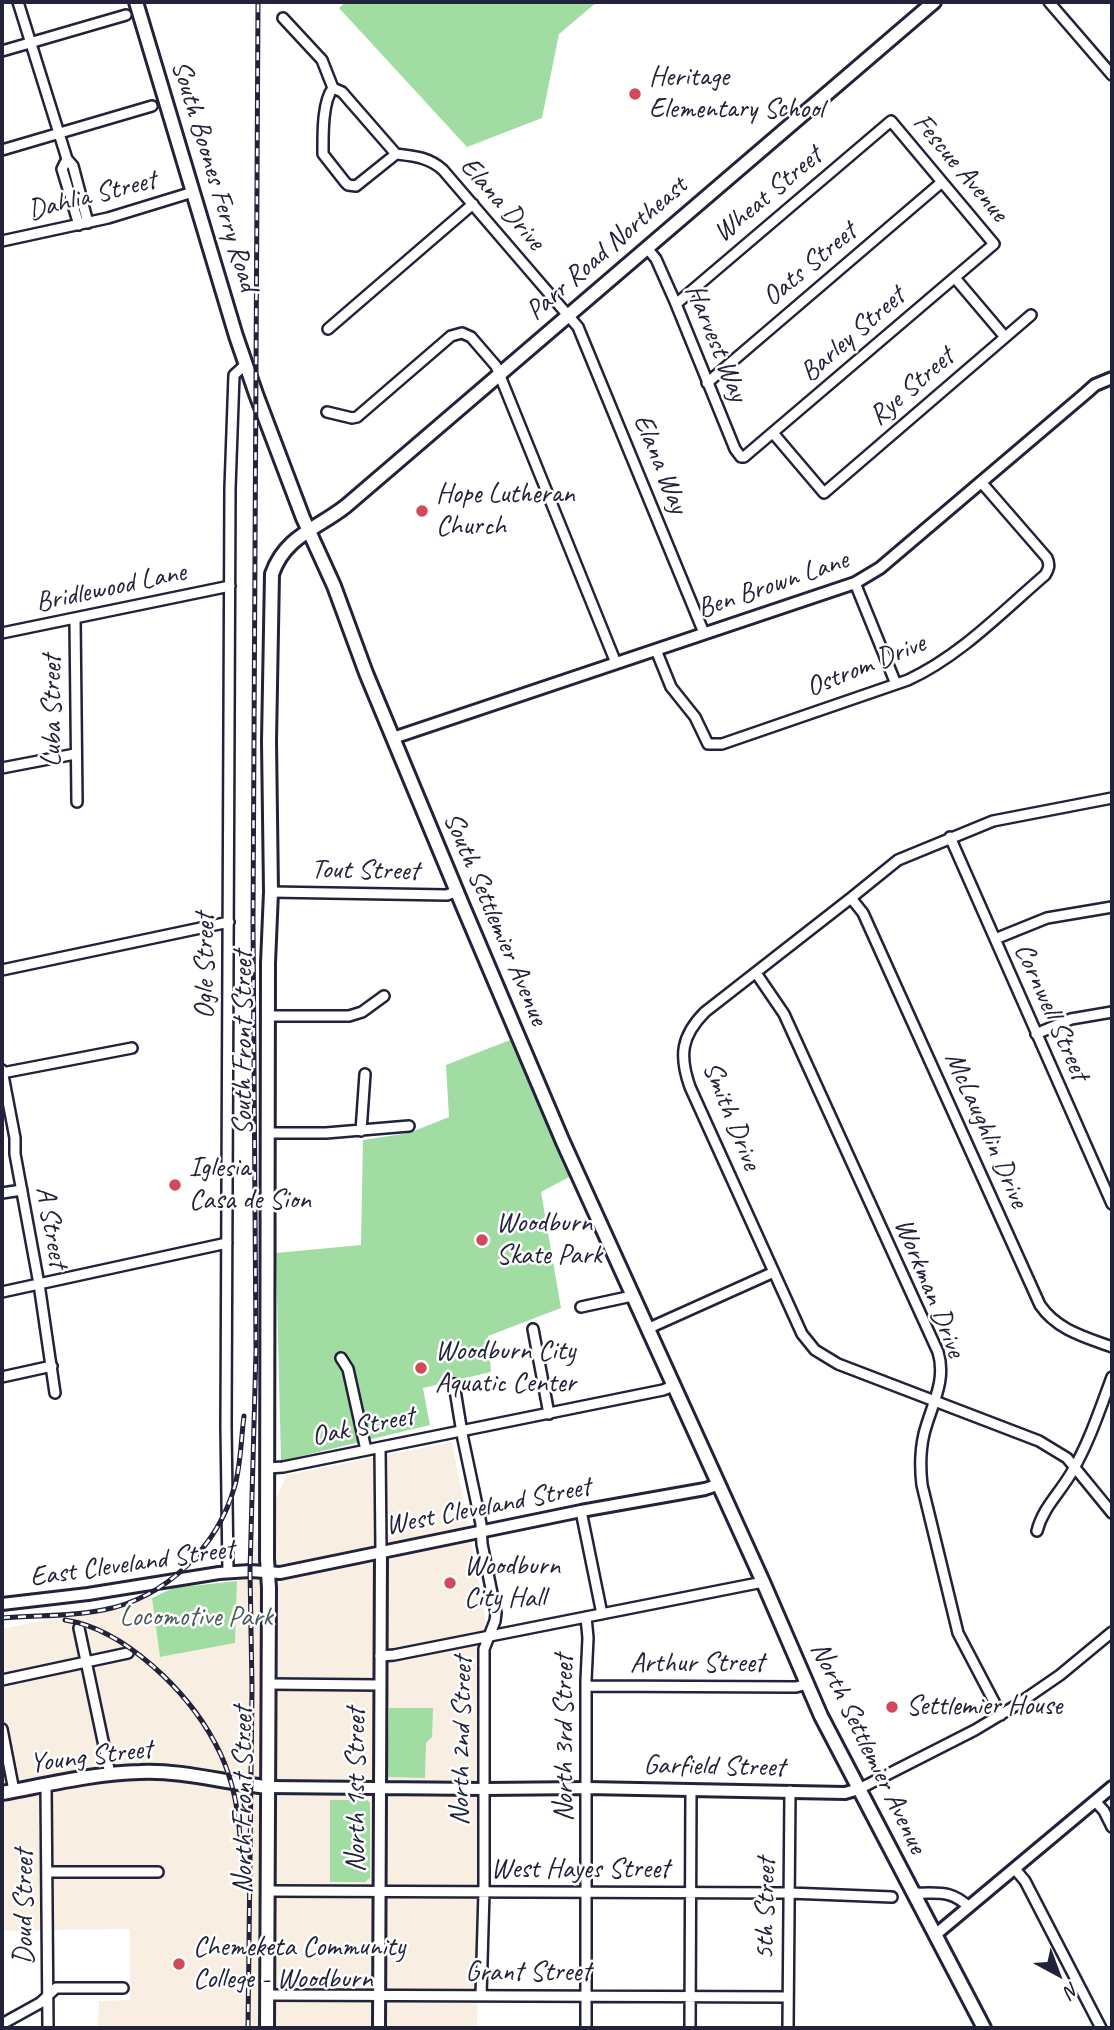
<!DOCTYPE html>
<html>
<head>
<meta charset="utf-8">
<style>
	body { margin:0 }
	#map { position:relative; width:1114px; height:2030px; overflow:hidden; background:#fff; font-family:Caveat,sans-serif }
	canvas { display:block }
	.frame { position:absolute; inset:0; border:4px solid #22223b; pointer-events:none }
	.north { position:absolute; left:1023px; top:1939px; width:70px; height:70px; -webkit-text-stroke:5px #fff; paint-order:stroke; rotate:139deg; font-size:19px; font-weight:700; line-height:28px; text-align:center; color:#22223b }
	.north::after { content:''; display:block; margin:auto; width:24px; height:32px; background:#22223b; clip-path:polygon(50% 0,100% 100%,50% 72%,0 100%) }
</style>
</head>
<body>
<div id="map">
<canvas width="1114" height="2030"></canvas>
<div class="frame"></div>
<div class="north">N</div>
</div>
<script>
const g = document.querySelector('canvas').getContext('2d');
g.lineJoin = 'round';
function fillPath(path, color) {
  g.fillStyle = color;
  g.fill(path, 'evenodd');
}
function trace(path, color, width, dash) {
  g.strokeStyle = color;
  g.lineWidth = width;
  g.lineCap = dash ? 'butt' : 'round';
  g.setLineDash(dash || []);
  g.stroke(path);
}
function drawText(font, color, halo, rows, align = 'center') {
  g.font = font + ' Caveat,sans-serif';
  g.lineWidth = 5;
  g.setLineDash([]);
  g.textBaseline = 'middle';
  g.strokeStyle = halo;
  g.fillStyle = color;
  for (const [text, x, y, turn = 0] of rows) {
    g.save();
    g.translate(x, y);
    g.rotate((+turn || 0) * Math.PI / 180);
    g.textAlign = isNaN(turn) ? turn : align;
    if (halo) g.strokeText(text, 0, 0);
    g.fillText(text, 0, 0);
    g.restore();
  }
}
fillPath(new Path2D(`
	M452 1442 485 1614 477 2028H98L99 2001 130 2000V1929L2 1931V1629L152 1598 161 1657 235 1643 237 1581 287 1475Z`), '#f9eee2');
fillPath(new Path2D(`
	M346 2H597L559 34 542 118 467 147 339 8Z
	M510 1040 554 1133 571 1176 541 1192 561 1308 488 1336 491 1372 423 1388 430 1425 281 1461 276 1253 361 1245 363 1140 409 1133 449 1117 446 1065Z
	M237 1581 235 1643 160 1657 152 1598 173 1588Z
	M389 1708H433L432 1737 426 1743 425 1778 387 1777Z
	M330 1800H367L370 1803V1878L365 1882H330Z`), '#a1dca3');
const minor = new Path2D(`
	M18 2 67 159 73 166 88 223
	M1049 2 1112 75
	M283 18 322 60 333 88 342 92 396 154C413 156 429 157 443 170L578 327 704 633
	M2 51 126 15
	M333 88C322 102 323 136 323 154L345 182 348 185 356 186 396 154
	M2 150 152 106
	M67 159 62 169 79 225
	M2 241 108 218 193 192
	M647 248 656 259 676 304 735 449 741 457H744L994 244 891 121 676 304
	M955 278 1005 337
	M328 329 473 204
	M707 383 942 182
	M327 412 352 418 357 417 451 336 462 333 471 337 496 366 616 663
	M773 433 824 493 1031 315
	M855 583 896 684
	M75 619 77 802
	M2 633 230 586
	M656 650 671 687 695 717 708 744H722L908 680C960 656 1002 612 1045 575 1049 569 1050 565 1047 558L981 482
	M2 768 75 754
	M1112 798 993 821 898 860 851 898 705 1012C681 1036 679 1056 690 1087L802 1334 815 1350 838 1364 1039 1441 1067 1458 1112 1513
	M950 837 1112 1204
	M271 892 447 895 457 891
	M851 898 863 913 1040 1305C1057 1330 1085 1337 1112 1347
	M995 939 1047 918 1112 907
	M2 970 229 922
	M756 973 784 1014 938 1352C947 1381 931 1406 924 1434 920 1451 920 1468 922 1485L958 1633 1001 1715
	M268 1016H349L362 1012 384 996
	M1036 1034 1071 1019 1112 1012
	M2 1070 15 1138V1154L39 1284 55 1393
	M2 1073 132 1048
	M361 1131 365 1074
	M268 1133H326L409 1126
	M2 1193 22 1190
	M2 1292 227 1243
	M581 1307 632 1296
	M533 1329 549 1414
	M647 1329 774 1272
	M341 1358 348 1369 366 1450
	M2 1377 52 1366
	M454 1384 463 1439 481 1524 482 1544 496 1613 495 1621 484 1649V1892L481 1996
	M380 1448 381 1552
	M268 1468 283 1467 663 1390 673 1386
	M581 1511 602 1614
	M1037 1531C1043 1507 1061 1492 1073 1470 1090 1440 1100 1409 1112 1377
	M228 1572 226 1426 230 488 234 375 245 365
	M79 1628 110 1774
	M380 1656 394 1655 763 1582
	M2 1680 128 1653
	M269 1684 380 1685
	M586 1686 796 1687 807 1684
	M2 1729 14 1791
	M46 1786 48 2028
	M859 1789 975 1730 1015 1706 1060 1675 1112 1632
	M1095 1801 1104 1811 1112 1827
	M1015 1869 1025 1881 1101 2028
	M48 1872H158
	M268 1891 789 1893 892 1897
	M914 1893C938 1894 950 1889 969 1907
	M267 1995 788 1997
	M2 2024 40 2003 56 1988H123
	M586 2028V1680L588 1638 586 1617
	M690 2028 691 1790
	M788 2028 790 1791`);
const tertiary = new Path2D(`
	M393 738 855 583 880 568 1086 393 1095 385 1112 378
	M2 1604 88 1594 219 1573 250 1571 280 1573 581 1511 705 1489 717 1485
	M268 1787 484 1789 587 1788 845 1793 859 1789
	M935 1935 1112 1787
	M379 2028 381 1552`);
const secondary = new Path2D(`
	M136 2 236 336 256 394 303 518 334 586 366 673 462 904 563 1142 763 1582 821 1716 984 2028
	M2 1793C46 1785 95 1773 140 1772 183 1770 226 1783 268 1787
	M267 2028 269 1588 267 1559 268 963 271 892 269 741 272 574C285 536 317 529 346 506L934 2`);
trace(minor, '#22223b', 14);
trace(tertiary, '#22223b', 16);
trace(secondary, '#22223b', 18);
trace(minor, '#fff', 9);
trace(tertiary, '#fff', 10);
trace(secondary, '#fff', 12);
const rail = new Path2D(`
	M2 1618C35 1615 69 1617 103 1610 166 1598 218 1547 235 1485 241 1463 241 1439 244 1416
	M65 1620C125 1629 188 1692 215 1743 231 1772 238 1805 240 1837
	M248 2028 252 1688 250 1571 256 1350 253 920 258 2`);
trace(rail, '#22223b', 5);
trace(rail, '#fff', 2.5, [8]);
for (const [x, y, r, color] of [
	[635,94,7,"#d1495b"],
	[422,511,7,"#d1495b"],
	[175,1185,7,"#d1495b"],
	[482,1240,7,"#d1495b"],
	[421,1368,7,"#d1495b"],
	[450,1583,7,"#d1495b"],
	[892,1707,7,"#d1495b"],
	[179,1964,7,"#d1495b"]
]) {
  const dot = new Path2D();
  dot.arc(x, y, r, 0, 2 * Math.PI);
  g.fillStyle = color;
  g.fill(dot);
  trace(dot, '#fff', 2.5);
}
drawText('28px', '#22223b', '#fff', [
	["Heritage",649,78],
	["Elementary School",649,110],
	["Hope Lutheran",436,495],
	["Church",436,527],
	["Iglesia",189,1169],
	["Casa de Sion",189,1201],
	["Woodburn",496,1224],
	["Skate Park",496,1256],
	["Woodburn City",435,1352],
	["Aquatic Center",435,1384],
	["Woodburn",464,1567],
	["City Hall",464,1599],
	["Settlemier House",906,1707],
	["Chemeketa Community",193,1948],
	["College - Woodburn",193,1980]
], 'left');
drawText('28px', '#22223b', '#fff', [
	["Fescue Avenue",960,168,50],
	["South Boones Ferry Road",214,176,73],
	["Wheat Street",768,195,-40],
	["Dahlia Street",92,196,-14],
	["Elana Drive",502,204,49],
	["Parr Road Northeast",607,249,-41],
	["Oats Street",810,265,-40],
	["Barley Street",853,335,-41],
	["Harvest Way",716,343,68],
	["Rye Street",912,387,-41],
	["Elana Way",660,464,68],
	["Ben Brown Lane",773,585,-19],
	["Bridlewood Lane",111,588,-12],
	["Ostrom Drive",866,666,-22],
	["Luba Street",53,711,-90],
	["Tout Street",365,871,1],
	["South Settlemier Avenue",495,919,67],
	["Ogle Street",206,966,-90],
	["Cornwell Street",1051,1012,66],
	["South Front Street",244,1043,-90],
	["Smith Drive",731,1116,68],
	["McLaughlin Drive",986,1130,66],
	["A Street",51,1227,80],
	["Workman Drive",929,1288,68],
	["Oak Street",363,1427,-12],
	["West Cleveland Street",488,1507,-11],
	["East Cleveland Street",132,1564,-8],
	["Arthur Street",697,1664],
	["North 3rd Street",565,1738,-90],
	["North 2nd Street",462,1741,-89],
	["North Settlemier Avenue",868,1748,64],
	["Young Street",91,1757,-7],
	["Garfield Street",714,1767,1],
	["North 1st Street",357,1790,-90],
	["North Front Street",244,1800,-90],
	["West Hayes Street",580,1870],
	["Doud Street",25,1907,-90],
	["5th Street",766,1909,-89],
	["Grant Street",528,1973]
]);
drawText('28px', '#485a5a', '#fff', [
	["Locomotive Park",196,1618]
]);
</script>
</body>
</html>
